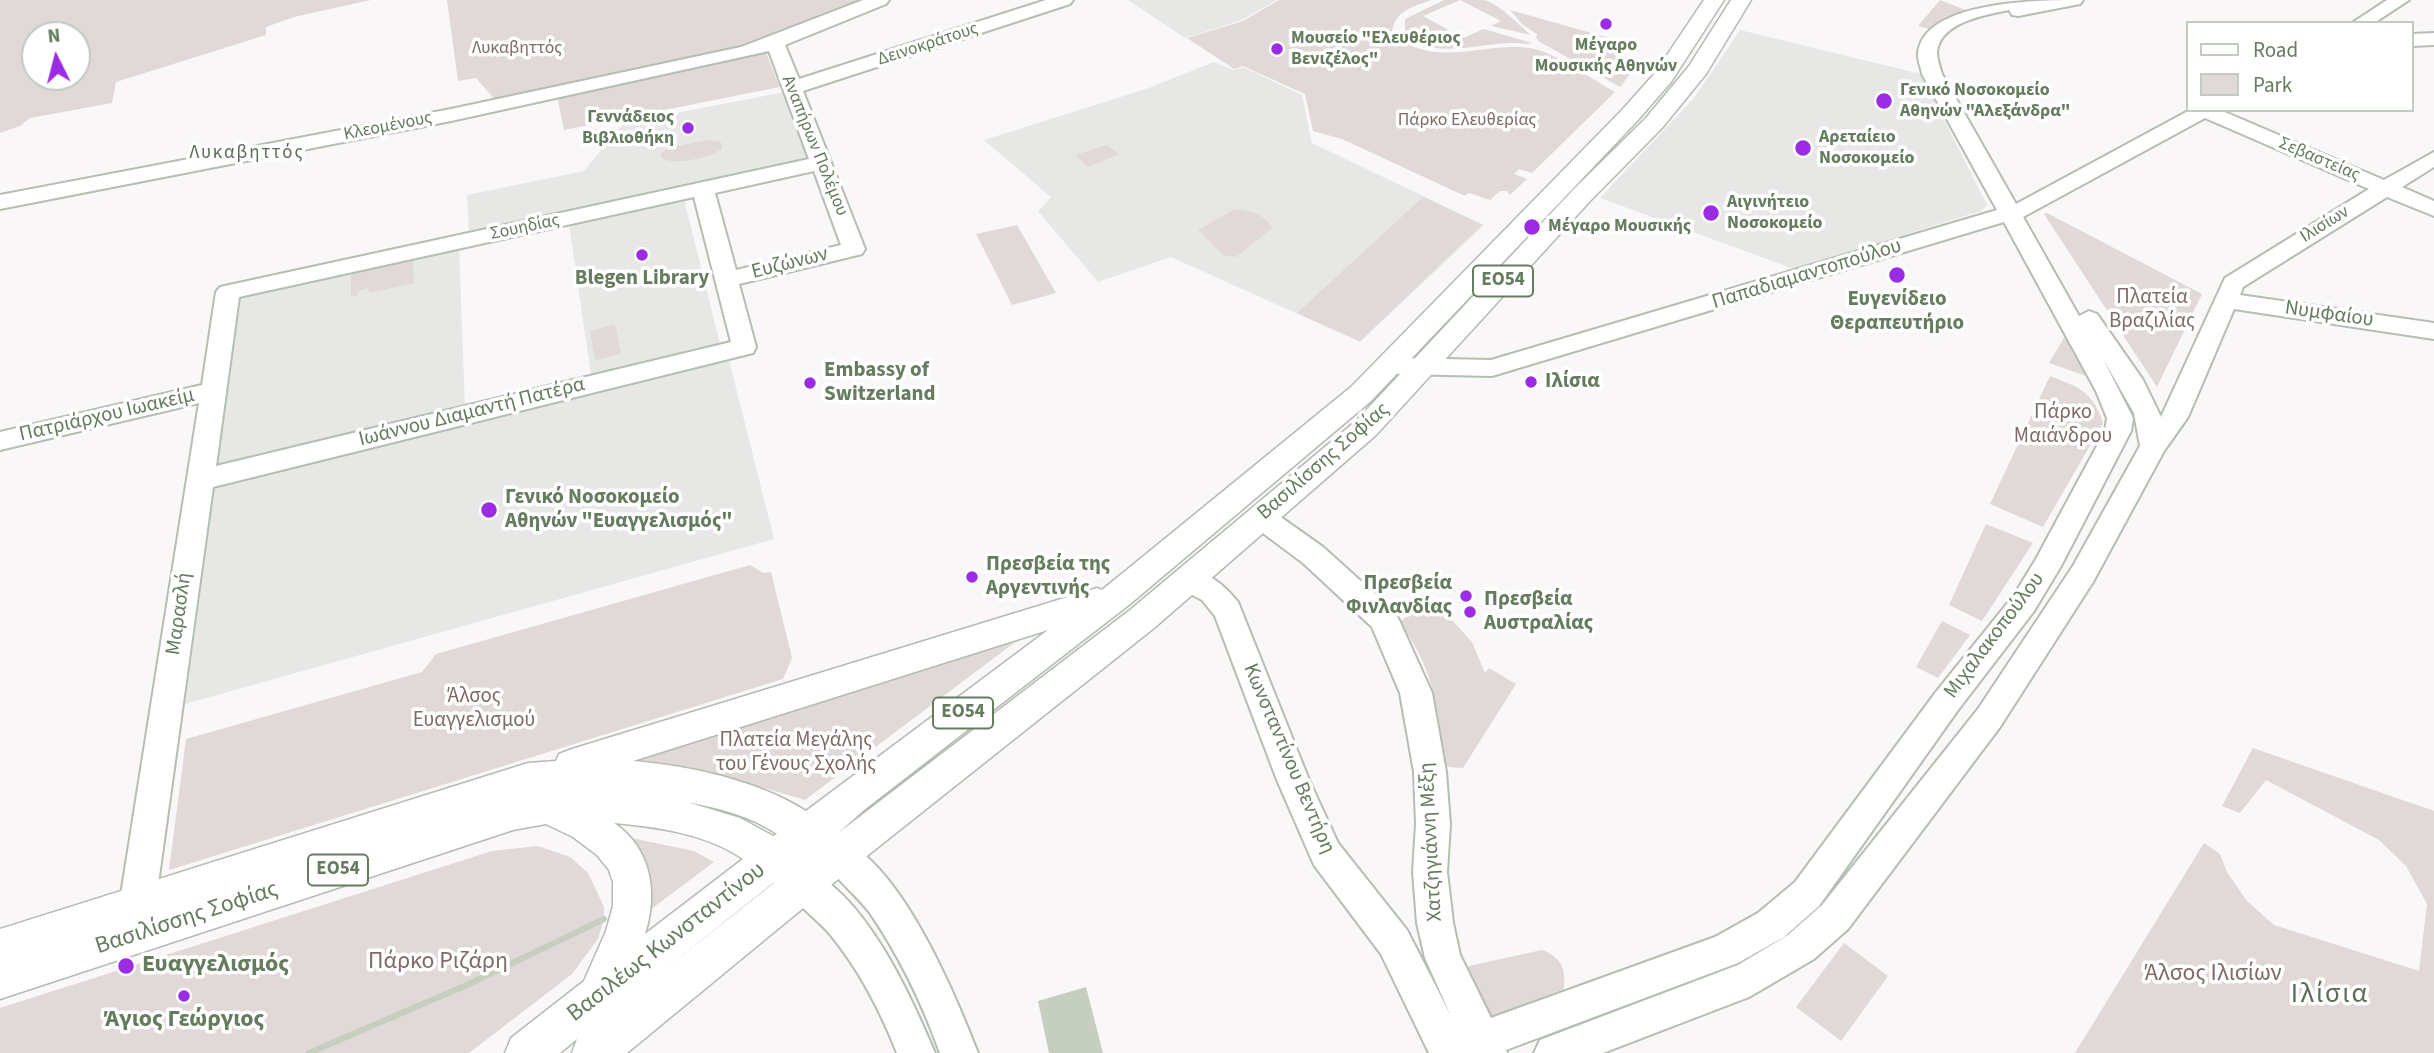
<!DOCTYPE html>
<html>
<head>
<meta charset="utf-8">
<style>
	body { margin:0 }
	#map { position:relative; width:2434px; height:1053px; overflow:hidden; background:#f9f7f8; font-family:"Source Sans 3",sans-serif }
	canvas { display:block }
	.legend { position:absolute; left:2186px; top:21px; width:228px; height:91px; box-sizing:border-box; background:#fff; border:2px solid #c1cbbf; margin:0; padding:9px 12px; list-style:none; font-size:21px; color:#657c5f }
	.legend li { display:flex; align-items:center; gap:14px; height:35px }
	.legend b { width:35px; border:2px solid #c1cbbf }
	.north { position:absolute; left:21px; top:21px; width:70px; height:70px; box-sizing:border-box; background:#fff; border:2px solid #c1cbbf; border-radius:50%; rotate:354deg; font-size:19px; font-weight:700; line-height:28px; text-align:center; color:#657c5f }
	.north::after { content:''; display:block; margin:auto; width:24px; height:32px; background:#9b2ce4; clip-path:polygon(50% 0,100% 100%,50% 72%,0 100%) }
</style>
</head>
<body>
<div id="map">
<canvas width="2434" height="1053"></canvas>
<ul class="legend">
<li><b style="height:9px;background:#fff"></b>Road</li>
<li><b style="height:19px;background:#e1d8d8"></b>Park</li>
</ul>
<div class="north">N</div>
</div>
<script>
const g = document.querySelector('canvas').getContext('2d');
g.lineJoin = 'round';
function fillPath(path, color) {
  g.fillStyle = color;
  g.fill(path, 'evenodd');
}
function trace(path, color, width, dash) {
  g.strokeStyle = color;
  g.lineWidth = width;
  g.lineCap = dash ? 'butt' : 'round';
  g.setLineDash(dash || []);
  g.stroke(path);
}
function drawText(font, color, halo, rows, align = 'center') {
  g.font = font + ' "Source Sans 3",sans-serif';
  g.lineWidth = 7;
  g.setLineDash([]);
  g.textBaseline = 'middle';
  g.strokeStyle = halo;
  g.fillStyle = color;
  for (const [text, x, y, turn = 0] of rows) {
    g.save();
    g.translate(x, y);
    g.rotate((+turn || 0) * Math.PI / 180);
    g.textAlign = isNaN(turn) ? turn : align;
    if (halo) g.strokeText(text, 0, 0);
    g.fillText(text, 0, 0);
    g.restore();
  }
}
fillPath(new Path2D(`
	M1128 0H1277L1242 20 1185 38Z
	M1740 30 1921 74 1987 205 1981 211 1794 269 1600 198 1694 98Z
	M1214 62 1234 70 1243 67 1302 95 1312 143 1484 225 1360 342 1171 257 1098 282 1038 211 1051 197 984 140 1146 89Z
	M785 92 810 160 469 233 467 195 584 171 624 123Z
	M684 199 720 344 591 375 569 224Z
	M459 245 465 409 213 471 238 293Z
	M728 356 774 539 185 704 215 481Z`), '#e7e8e6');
fillPath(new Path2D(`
	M0 0H371L294 17 266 27V35L116 82 112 103 30 118 20 126 0 133ZM35 35H77V77H35Z
	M447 0H870L770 42 498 103 476 78 458 81Z
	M1279 0H1431C1413 7 1396 10 1392 31 1431 73 1487 39 1535 49 1556 54 1595 81 1615 92L1532 173 1519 169 1514 174 1527 179 1510 195 1507 191H1500L1490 200 1469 193 1465 196 1342 139 1313 131 1305 94 1243 66 1234 69 1187 38 1243 21Z
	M1444 0C1457 0 1471 0 1483 0 1498 2 1520 26 1531 35L1491 26 1501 21 1460 0 1423 16 1463 38 1484 29 1532 43C1524 45 1517 42 1509 43 1478 44 1431 60 1405 34V19Z
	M1940 0 1968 11 1933 30 1918 26Z
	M1510 10 1627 43 1589 34 1581 44 1640 61 1620 87 1540 42 1536 38 1537 34 1523 25Z
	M765 50 780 87 564 130 557 96Z
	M710 140 721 142 722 149C709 158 675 166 661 158V153L671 147Z
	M1107 145 1119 154 1088 167 1075 155Z
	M1423 197 1482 225 1360 341 1297 313Z
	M1235 209C1250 211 1265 214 1272 228L1236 257 1223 255 1198 230Z
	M2047 213 2202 294 2157 387 2044 214Z
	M1017 225 1056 293 1012 305 976 234Z
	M413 257 414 283 369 293 368 288 358 291 357 296 351 297V270Z
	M615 324 621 354 595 360 590 331Z
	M2065 336 2089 377 2049 363Z
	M2050 376C2078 387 2093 391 2103 423L2043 527 1990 504Z
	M1986 524 2033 543 1982 621 1949 605Z
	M750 565 763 573 771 572 792 658 783 679 169 870 186 739 422 672 436 654Z
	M1430 596 1472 642 1485 673 1489 668 1516 684 1463 768 1449 767 1439 761C1435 747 1439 737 1438 724 1435 686 1423 653 1399 623Z
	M1942 621 1970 635 1938 678 1916 667Z
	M1034 628 805 800 721 775 635 762Z
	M2253 748 2434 811V1053H2075L2204 843 2220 854 2227 872 2247 901 2274 925 2419 971 2427 904 2406 866 2379 840 2266 780 2240 813 2222 806Z
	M631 838 694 851 714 862 646 913 630 847Z
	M538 846 570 857 588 873 604 907V919L598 939 572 974 469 1053H0V1008L492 851Z
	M1844 943 1888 976 1841 1041 1796 1007Z
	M1542 950C1561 957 1566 968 1564 989L1491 1017 1478 1013 1464 973 1469 966Z`), '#e1d8d8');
fillPath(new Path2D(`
	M1086 987 1103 1053H1049L1038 1001Z`), '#c6cec0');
trace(new Path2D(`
	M309 1053 469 984 604 919`), '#c6cec0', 6);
const secondary = new Path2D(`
	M863 0H889L886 4 785 45 799 79 1046 0H1073L1070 4 803 91 865 249 862 254 739 284 756 347 753 353 213 487 153 920 148 932 135 937 122 932 117 920 199 403 0 450V432L202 385 216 292 220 287 809 159 769 51 451 121 0 209V195L451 109 741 47ZM814 171 841 245 736 270 715 193ZM694 197 731 342 216 466 239 297Z
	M2083 0 2080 4 2018 16 2012 15 2009 10C1985 15 1940 22 1937 52 1937 59 1940 67 1942 74L2016 204 2190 110H2220L2384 180 2434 152V167L2402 187 2434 201V216L2387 197 2243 287 2240 295 2434 323V339L2234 309 2188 417 2164 451 2093 582 2000 727 1848 929 1814 959 1749 997 1603 1053H1534L1540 1040 1738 965 1788 935 1822 905 1978 709 2073 566 2140 446 2134 413 2102 357 2133 418 2131 431 2061 566 2034 611 1958 710 1819 906 1784 937 1738 963 1506 1050 1507 1053H1429L1381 954 1314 865 1277 780 1215 616 1202 600 1179 588 1174 580 1179 572C1202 565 1224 585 1238 602L1309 780 1338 843 1407 930 1451 1016 1425 958 1417 923 1413 872 1416 824 1414 772 1400 693 1372 627 1303 563 1252 525 1248 518 1252 511 1262 508 1272 511 1323 547 1395 612 1399 620 1432 693 1446 772 1450 824 1447 872 1453 923 1460 955 1491 1018 1715 937 1758 913 1795 882 1936 692 2014 595 2036 559 2105 431 2107 418 2096 391 2004 222 1492 376 1399 374 1390 372 1387 366 1390 360 1399 358 1491 360 1997 210 1922 74C1921 67 1917 59 1918 53 1924 0 2042 0 2083 0ZM2205 118 2369 189 2225 278 2161 417 2143 380 2097 314 2089 311 2079 316 2023 217Z
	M2387 0H2409L2374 23H2352Z
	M2434 33V45L2411 46V34Z
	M839 839C901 863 955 994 978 1053H940C922 1003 900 957 870 913 855 893 832 877 822 855L827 844Z
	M803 868C864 891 911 996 935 1053H897C880 1010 859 969 829 933 815 917 794 904 786 884L791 873Z`);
const primary = new Path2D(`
	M1704 0H1724L1671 82 1638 120 1371 401 1130 604 864 810 837 834 1130 610 1356 421 1573 190 1646 118 1689 66 1731 0H1751L1706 74 1662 128 1591 200 1376 435 1154 628 853 867 627 1053H572L577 1039 560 1053H505L511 1038 584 981 606 931 613 906V882L609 870 597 855 573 837 546 824 513 830 0 999V929L528 763 556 761 559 754 572 749 1097 588 1102 590 1351 387 1622 110 1655 73ZM1048 630 806 811C757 780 690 766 633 761ZM687 802C718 808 751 816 777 834L773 836 740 818ZM614 823C658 827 707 834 743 859L645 934C658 893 652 849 614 823ZM773 883H774L656 976Z`);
trace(secondary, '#b4beb2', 4);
trace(primary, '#b3bcb1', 3);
fillPath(secondary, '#fff');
fillPath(primary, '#fff');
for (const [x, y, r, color] of [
	[1606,24,7,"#9b2ce4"],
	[1277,49,7,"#9b2ce4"],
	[1884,101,9,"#9b2ce4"],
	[688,128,7,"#9b2ce4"],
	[1803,148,9,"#9b2ce4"],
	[1711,213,9,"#9b2ce4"],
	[1532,227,9,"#9b2ce4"],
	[642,255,7,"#9b2ce4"],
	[1897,275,9,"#9b2ce4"],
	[1531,382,7,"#9b2ce4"],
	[810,383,7,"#9b2ce4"],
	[489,510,9,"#9b2ce4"],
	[972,577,7,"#9b2ce4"],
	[1466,596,7,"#9b2ce4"],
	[1470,612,7,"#9b2ce4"],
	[126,966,9,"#9b2ce4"],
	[184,996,7,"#9b2ce4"]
]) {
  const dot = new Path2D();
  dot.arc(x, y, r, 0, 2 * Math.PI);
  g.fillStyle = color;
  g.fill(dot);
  trace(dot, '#fff', 2.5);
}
drawText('bold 18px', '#657c5f', '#fff', [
	["Μουσείο \"Ελευθέριος",1291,39],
	["Βενιζέλος\"",1291,60],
	["Μέγαρο",1606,46,"center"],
	["Μουσικής Αθηνών",1606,67,"center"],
	["Γενικό Νοσοκομείο",1900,91],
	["Αθηνών \"Αλεξάνδρα\"",1900,112],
	["Γεννάδειος",674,118,"right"],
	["Βιβλιοθήκη",674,139,"right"],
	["Αρεταίειο",1819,138],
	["Νοσοκομείο",1819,159],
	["Αιγινήτειο",1727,203],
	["Νοσοκομείο",1727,224],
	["Μέγαρο Μουσικής",1548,227]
], 'left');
drawText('18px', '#657c5f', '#fff', [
	["Δεινοκράτους",928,45,-18],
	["Κλεομένους",388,127,-11],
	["Αναπήρων Πολέμου",814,146,68],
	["Σεβαστείας",2319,160,23],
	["Ιλισίων",2325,225,-32],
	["Σουηδίας",525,228,-12]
]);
drawText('18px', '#7f6b67', '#fff', [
	["Λυκαβηττός",517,49],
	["Πάρκο Ελευθερίας",1467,121]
]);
g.letterSpacing = '2px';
drawText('19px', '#5b6d56', '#fff', [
	["Λυκαβηττός",247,154]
]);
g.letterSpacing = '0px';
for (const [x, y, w] of [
	[1503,281,60],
	[963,713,60],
	[338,870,60]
]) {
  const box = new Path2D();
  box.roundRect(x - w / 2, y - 15.5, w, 31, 5);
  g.fillStyle = '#fff';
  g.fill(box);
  trace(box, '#657c5f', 2);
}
drawText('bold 19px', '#657c5f', null, [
	["ΕΟ54",1503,281],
	["ΕΟ54",963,713],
	["ΕΟ54",338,870]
]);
drawText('21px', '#657c5f', '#fff', [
	["Ευζώνων",790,264,-14],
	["Παπαδιαμαντοπούλου",1807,275,-17],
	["Νυμφαίου",2329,315,8],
	["Ιωάννου Διαμαντή Πατέρα",472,413,-14],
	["Πατριάρχου Ιωακείμ",107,416,-13],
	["Βασιλίσσης Σοφίας",1324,462,-41],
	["Μαρασλή",180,614,-82],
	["Μιχαλακοπούλου",1995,636,-53],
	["Κωνσταντίνου Βεντήρη",1288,759,67],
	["Χατζηγιάννη Μέξη",1432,842,-93]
]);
drawText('bold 21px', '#657c5f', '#fff', [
	["Blegen Library",642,279,"center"],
	["Ευγενίδειο",1897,300,"center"],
	["Θεραπευτήριο",1897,324,"center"],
	["Embassy of",824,371],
	["Switzerland",824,395],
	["Ιλίσια",1545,382],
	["Γενικό Νοσοκομείο",505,498],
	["Αθηνών \"Ευαγγελισμός\"",505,522],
	["Πρεσβεία της",986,565],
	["Αργεντινής",986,589],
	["Πρεσβεία",1452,584,"right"],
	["Φινλανδίας",1452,608,"right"],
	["Πρεσβεία",1484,600],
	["Αυστραλίας",1484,624]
], 'left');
drawText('21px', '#7f6b67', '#fff', [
	["Πλατεία",2152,298],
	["Βραζιλίας",2152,322],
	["Πάρκο",2063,413],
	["Μαιάνδρου",2063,437],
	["Άλσος",474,697],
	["Ευαγγελισμού",474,721],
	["Πλατεία Μεγάλης",796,741],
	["του Γένους Σχολής",796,765]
]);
drawText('24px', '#657c5f', '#fff', [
	["Βασιλίσσης Σοφίας",187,919,-18],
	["Βασιλέως Κωνσταντίνου",667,943,-38]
]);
drawText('24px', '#7f6b67', '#fff', [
	["Πάρκο Ριζάρη",438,963],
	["Άλσος Ιλισίων",2213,975]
]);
drawText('bold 24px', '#657c5f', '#fff', [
	["Ευαγγελισμός",142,966],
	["Άγιος Γεώργιος",184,1021,"center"]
], 'left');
g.letterSpacing = '2px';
drawText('28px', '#5b6d56', '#fff', [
	["Iλίσια",2330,996]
]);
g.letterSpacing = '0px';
</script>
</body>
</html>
